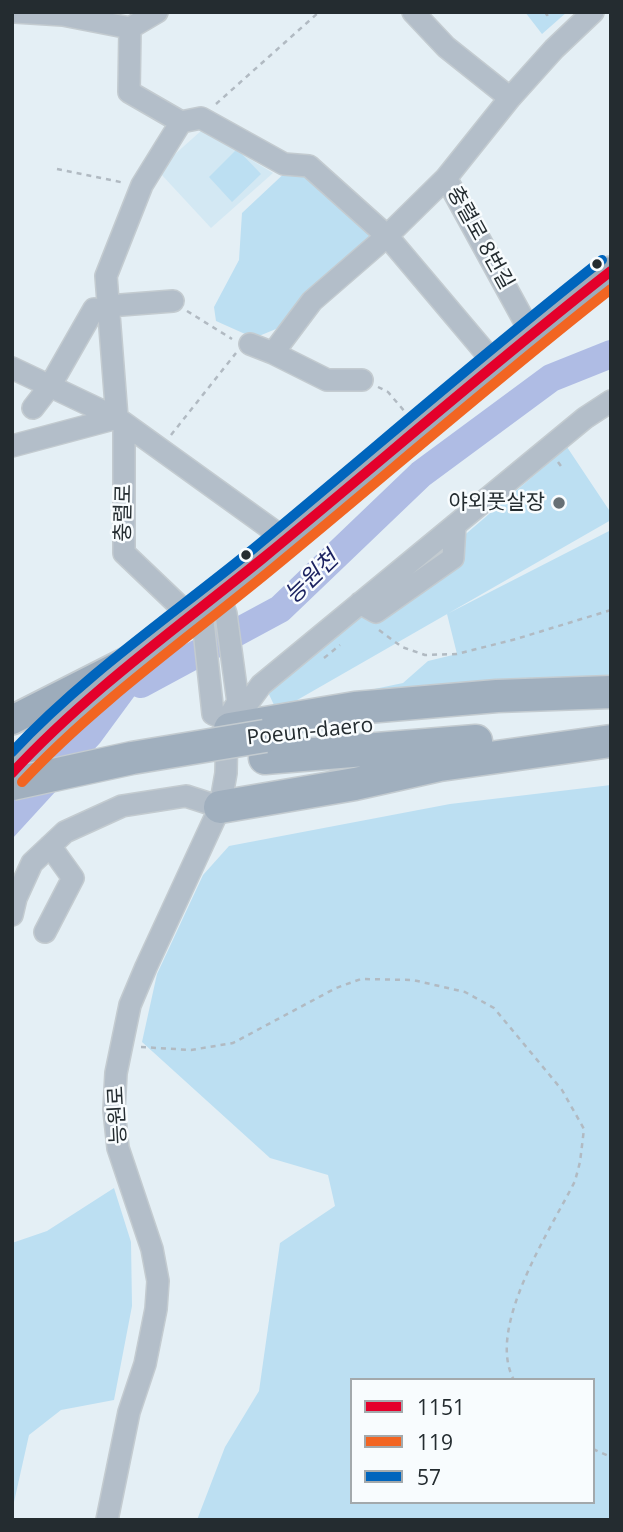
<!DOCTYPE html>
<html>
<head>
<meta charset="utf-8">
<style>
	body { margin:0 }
	#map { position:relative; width:623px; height:1532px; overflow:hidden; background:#e4eff5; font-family:"Open Sans",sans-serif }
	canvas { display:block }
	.frame { position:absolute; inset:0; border:14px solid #242c30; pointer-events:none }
	.legend { position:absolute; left:350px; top:1378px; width:245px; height:126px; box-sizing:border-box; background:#f8fcfe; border:2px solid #a3a9ac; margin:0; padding:9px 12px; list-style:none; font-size:21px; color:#242c30 }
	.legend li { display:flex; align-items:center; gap:14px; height:35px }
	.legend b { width:35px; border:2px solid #a3a9ac }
</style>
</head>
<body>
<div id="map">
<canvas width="623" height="1532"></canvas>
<div class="frame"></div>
<ul class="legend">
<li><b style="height:9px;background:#e4002b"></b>1151</li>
<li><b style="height:9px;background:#f26522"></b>119</li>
<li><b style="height:9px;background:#0065bd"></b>57</li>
</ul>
</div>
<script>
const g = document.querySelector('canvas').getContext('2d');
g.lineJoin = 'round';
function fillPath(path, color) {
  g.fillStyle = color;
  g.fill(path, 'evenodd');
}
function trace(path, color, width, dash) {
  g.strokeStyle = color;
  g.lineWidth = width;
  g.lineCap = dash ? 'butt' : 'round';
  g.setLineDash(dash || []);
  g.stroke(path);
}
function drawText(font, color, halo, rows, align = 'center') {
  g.font = font + ' "Open Sans","Noto Sans KR",sans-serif';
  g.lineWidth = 5;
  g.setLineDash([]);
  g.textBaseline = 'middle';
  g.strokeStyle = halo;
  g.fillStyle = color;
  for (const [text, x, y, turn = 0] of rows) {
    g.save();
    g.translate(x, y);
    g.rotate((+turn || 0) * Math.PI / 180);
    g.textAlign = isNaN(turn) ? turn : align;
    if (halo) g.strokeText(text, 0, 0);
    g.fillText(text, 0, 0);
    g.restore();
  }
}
fillPath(new Path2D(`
	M202 130 273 173 211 228 160 173 174 155Z`), '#d3e8f3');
fillPath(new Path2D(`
	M525 12H567L542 34Z
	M237 149 261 174 232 202 209 177Z
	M290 168 307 173 375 236 276 329 254 338 216 321 214 307 239 260 242 213Z
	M567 447 611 513V520L285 707 274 705 266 688 453 545Z
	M611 530V678L298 705 403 683 428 661 457 654 447 614Z
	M611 785V1520H197L225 1447 259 1391 280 1243 335 1206 328 1175 270 1158 142 1042 157 974 203 875 229 846 450 804ZM352 1380H593V1502H352Z
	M114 1188 131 1242 132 1306 114 1400 61 1410 29 1435 12 1511V1243L47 1231Z`), '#bcdff2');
fillPath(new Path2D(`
	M172 650 175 680 136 694 100 743 12 839V787L30 767Z`), '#afbce4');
trace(new Path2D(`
	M141 684 280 609 421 474 551 378 611 354`), '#afbce4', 28);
const minor = new Path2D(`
	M15 12 63 15 130 28
	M413 12 446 47 510 98
	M181 122 201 118 284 164 309 166 387 236 312 301 273 353 250 344
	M446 178 532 335
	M108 306 173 301
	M273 353 327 380H362
	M496 365 387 236 446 178 510 98 554 49 593 12
	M12 368 117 418 285 539
	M33 408 50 386 94 309
	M124 424V553L190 616 203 621 213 714 227 720
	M12 446 117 418 106 276 142 185 181 122 129 92 130 28 157 12
	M360 603 376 612 453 558 455 525
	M237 718 261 685 585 418 611 401
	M12 915 16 898 32 863 65 832 122 806 186 796 220 807
	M45 932 73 878 50 846
	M107 1520 129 1412 145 1364 156 1309 158 1281 152 1249 118 1148 114 1110 116 1073 130 1005 146 967 220 807 226 773 227 720 238 702 226 614 219 594`);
const major = new Path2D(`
	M12 720 144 653 219 594 611 271`);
const highway = new Path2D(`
	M230 729 355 708 497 696 611 692
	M265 758 476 741
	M12 773 38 743 144 653
	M220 807 355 784 440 765 611 741`);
trace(minor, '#c3cbd0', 24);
trace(major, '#c3cbd0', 32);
trace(highway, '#c3cbd0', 35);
trace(new Path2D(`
	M545 12 547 15 553 12
	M216 104 319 12
	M57 169 125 183
	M187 311 232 339
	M378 387 388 392 406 413
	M171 435 236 353
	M558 462 563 469
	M379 630 402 647 425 655 457 654 516 639 611 610
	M324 658 340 645
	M141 1047 191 1050 233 1043 336 988 361 979 413 980 465 992 494 1008 562 1090 584 1129 580 1162 575 1181C551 1229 485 1328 514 1380
	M593 1449 611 1457`), '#b1bac2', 2.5, [5, 5]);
trace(minor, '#b3bec9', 21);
trace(major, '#9dacbb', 28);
trace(highway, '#a0afbe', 32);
const highwayBridge = new Path2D(`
	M12 784 132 758 265 736`);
trace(highwayBridge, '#c3cbd0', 35, []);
trace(highwayBridge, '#a0afbe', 32);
trace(new Path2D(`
	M12 773C87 692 177 628 262 559 379 463 492 364 611 271`), '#e4002b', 10);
trace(new Path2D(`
	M22 782C97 702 187 639 272 569 385 476 495 380 611 289`), '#f26522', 10);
trace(new Path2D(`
	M12 752C82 677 168 618 247 554 366 456 481 355 602 260`), '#0065bd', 10);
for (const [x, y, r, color] of [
	[597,264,6,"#242c30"],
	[559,503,7,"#677075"],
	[246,555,6,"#242c30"]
]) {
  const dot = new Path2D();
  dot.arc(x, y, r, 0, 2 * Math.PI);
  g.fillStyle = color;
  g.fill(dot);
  trace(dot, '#f8fcfe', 2.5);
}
drawText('21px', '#242c30', '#f8fcfe', [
	["충렬로 8번길",480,238,61],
	["충렬로",124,513,-89],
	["Poeun-daero",310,732,-6],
	["능원로",118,1115,-93]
]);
drawText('21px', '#242c30', '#f8fcfe', [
	["야외풋살장",545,503]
], 'right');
drawText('italic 23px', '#1b2260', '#f8fcfe', [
	["능원천",312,578,-44]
]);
</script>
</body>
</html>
